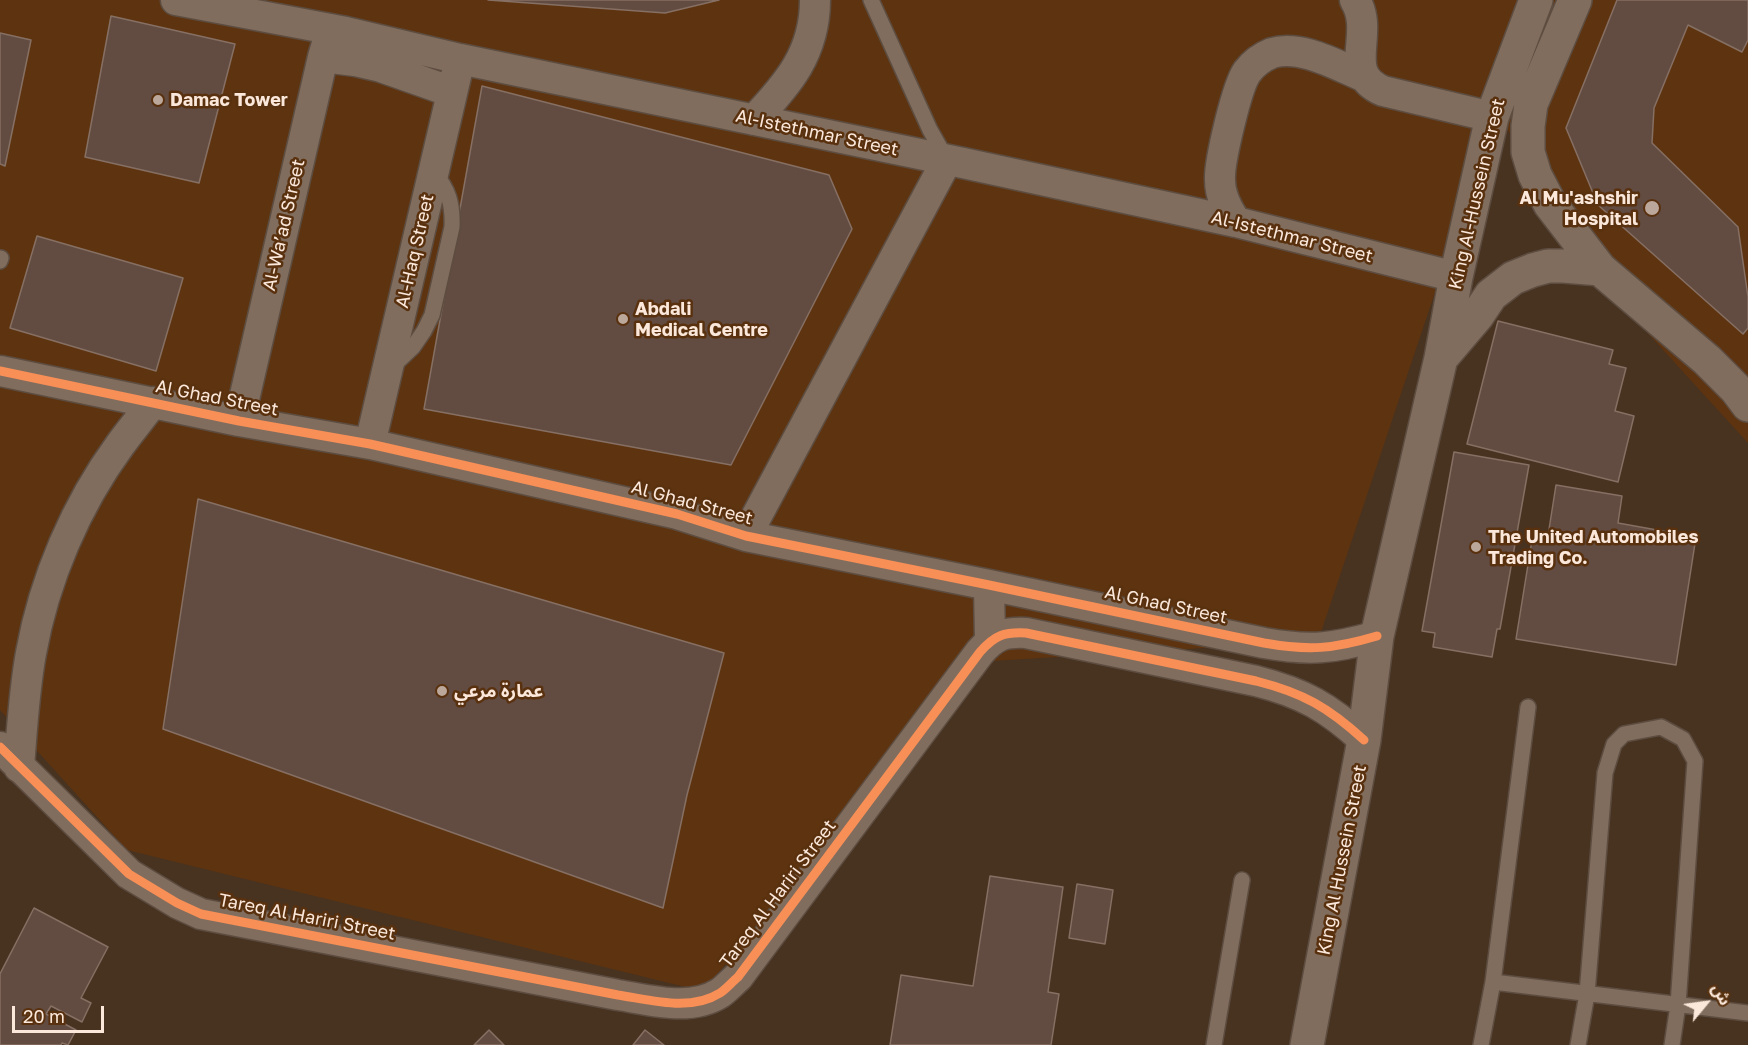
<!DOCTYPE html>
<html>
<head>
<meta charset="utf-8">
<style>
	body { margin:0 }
	#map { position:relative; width:1748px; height:1045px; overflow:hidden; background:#483220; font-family:"Golos Text","Noto Sans Arabic",sans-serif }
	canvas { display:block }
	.north { position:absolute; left:1676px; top:973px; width:60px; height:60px; -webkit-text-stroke:4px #59310f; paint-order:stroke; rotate:61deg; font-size:16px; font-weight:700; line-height:24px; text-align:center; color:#fbe8db }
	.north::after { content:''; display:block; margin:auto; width:21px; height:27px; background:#fbe8db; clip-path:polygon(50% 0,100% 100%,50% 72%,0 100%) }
	.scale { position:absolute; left:12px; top:1006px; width:92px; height:27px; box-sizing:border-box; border:3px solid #fbe8db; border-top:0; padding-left:8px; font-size:18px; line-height:21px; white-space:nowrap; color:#fbe8db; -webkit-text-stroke:4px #59310f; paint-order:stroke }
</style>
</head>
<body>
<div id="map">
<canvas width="1748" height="1045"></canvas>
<div class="north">ش</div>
<div class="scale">20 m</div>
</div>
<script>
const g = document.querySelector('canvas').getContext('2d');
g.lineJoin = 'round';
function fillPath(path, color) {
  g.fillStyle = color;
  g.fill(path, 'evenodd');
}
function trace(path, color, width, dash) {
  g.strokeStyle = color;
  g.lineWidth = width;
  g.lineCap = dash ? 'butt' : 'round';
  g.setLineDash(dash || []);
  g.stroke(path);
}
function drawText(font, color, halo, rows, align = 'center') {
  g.font = font + ' "Golos Text","Noto Sans Arabic",sans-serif';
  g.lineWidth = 5;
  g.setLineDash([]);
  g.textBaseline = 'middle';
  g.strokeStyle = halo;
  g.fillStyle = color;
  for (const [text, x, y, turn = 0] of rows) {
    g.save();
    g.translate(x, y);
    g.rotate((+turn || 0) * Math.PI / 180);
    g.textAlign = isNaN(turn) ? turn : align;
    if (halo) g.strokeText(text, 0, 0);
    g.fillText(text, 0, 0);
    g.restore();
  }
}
fillPath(new Path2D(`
	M0 0H1533L1318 641 992 661 702 991 127 850 0 710Z
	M1549 0H1748V443L1612 294 1502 121Z`), '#5e3410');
const building = new Path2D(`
	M488 0H719L665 13Z
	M1617 0H1748V40L1742 52 1688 25 1654 108 1652 143 1738 227 1748 297V328L1743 334 1598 205 1566 128Z
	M111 16 235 44 199 183 85 157Z
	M0 33 31 40 5 166 0 164Z
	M482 86 829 175 852 229 731 465 424 409Z
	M37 236 183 278 156 371 10 328Z
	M1498 321 1613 350 1609 364 1626 368 1615 411 1634 416 1618 482 1467 444Z
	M1454 452 1529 465 1500 629H1497L1492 657 1433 647 1435 633 1422 631Z
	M1556 485 1622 496 1618 523 1696 537 1676 665 1516 639 1532 540 1547 542Z
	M198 499 724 653 687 795 663 908 163 729Z
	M990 876 1063 887 1048 992 1059 994 1051 1045H890L901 975 973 986Z
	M1077 884 1113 890 1105 944 1069 938Z
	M34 908 108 947 81 998 91 1003 82 1022 51 1006 46 1014 76 1030 68 1045 62 1043 61 1045H0V974Z
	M489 1030 504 1045H474Z
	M645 1030 664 1045H633Z`);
fillPath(building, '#624b40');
trace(building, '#866f63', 1.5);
const service = new Path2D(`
	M871 0 930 130 947 160
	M0 261 1 258
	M394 365 413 347 424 331 432 315 452 227C453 206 449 188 433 172
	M1493 982 1748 1013
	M1214 1045 1242 880
	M1481 1045 1493 982 1528 707
	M1578 1045 1587 994 1605 773 1614 744 1624 734 1661 727 1683 739 1695 761 1678 1005 1672 1045`);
const minor = new Path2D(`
	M176 0 346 32 460 59 963 163 1236 222 1456 277
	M1355 0C1376 34 1340 73 1383 91L1492 117
	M323 57 355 61 381 67 452 92
	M754 120C788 84 815 53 815 0
	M1236 222C1227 209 1220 196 1220 180 1219 162 1237 86 1247 72 1253 64 1262 57 1272 53 1301 44 1338 66 1365 77
	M0 371 239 421 370 444 677 514 746 536 989 585 1264 643C1309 651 1333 649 1377 636
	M239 421 323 57 331 30
	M370 444 460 59
	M746 536 947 160
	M989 585 990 640
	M0 747 129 874 177 903 201 914 618 995C651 1000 690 1012 720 993 726 989 732 982 738 977L980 652C995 635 1004 632 1026 633L1256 681C1303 693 1328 707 1364 740
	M19 767C22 729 24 691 31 653 44 580 76 505 120 445 130 431 142 417 153 402`);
const secondary = new Path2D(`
	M1575 0 1531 104 1528 126V152L1535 175 1550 204 1600 269 1707 360 1736 389 1748 405
	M1442 357 1477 316 1491 295 1513 278 1533 270 1548 266H1563L1600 269
	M1307 1045 1364 740 1377 636 1441 358 1456 277 1492 117 1536 0`);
trace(service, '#5d4d41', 18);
trace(minor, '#5d4d41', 33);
trace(secondary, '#5d4d41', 36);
trace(service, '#816d5d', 15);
trace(minor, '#816d5d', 30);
trace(secondary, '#816d5d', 33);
trace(new Path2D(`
	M0 371 239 421 370 444 677 514 746 536 989 585 1264 643C1309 651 1333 649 1377 636
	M0 747 129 874 177 903 201 914 618 995C651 1000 690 1012 720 993 726 989 732 982 738 977L980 652C995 635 1004 632 1026 633L1256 681C1303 693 1328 707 1364 740`), '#f78f57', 9);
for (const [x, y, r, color] of [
	[158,100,6,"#bca89a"],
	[1652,208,8,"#bca89a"],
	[623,319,6,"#bca89a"],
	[1476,547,6,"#bca89a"],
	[442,691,6,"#bca89a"]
]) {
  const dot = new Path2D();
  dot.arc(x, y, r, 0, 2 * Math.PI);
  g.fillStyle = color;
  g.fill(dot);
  trace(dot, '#59310f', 2);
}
drawText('bold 18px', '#fbe8db', '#59310f', [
	["Damac Tower",170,100],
	["Al Mu'ashshir",1638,198,"right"],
	["Hospital",1638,219,"right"],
	["Abdali",635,309],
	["Medical Centre",635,330],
	["The United Automobiles",1488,537],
	["Trading Co.",1488,558],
	["عمارة مرعي",454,691]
], 'left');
drawText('18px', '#fbe8db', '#59310f', [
	["Al-Istethmar Street",817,133,12],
	["King Al-Hussein Street",1477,194,-77],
	["Al-Wa’ad Street",284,225,-77],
	["Al-Istethmar Street",1292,237,14],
	["Al-Haq Street",415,251,-77],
	["Al Ghad Street",217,398,11],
	["Al Ghad Street",692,503,15],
	["Al Ghad Street",1166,605,12],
	["King Al Hussein Street",1342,860,-79],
	["Tareq Al Hariri Street",778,894,-53],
	["Tareq Al Hariri Street",307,917,11]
]);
</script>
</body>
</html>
